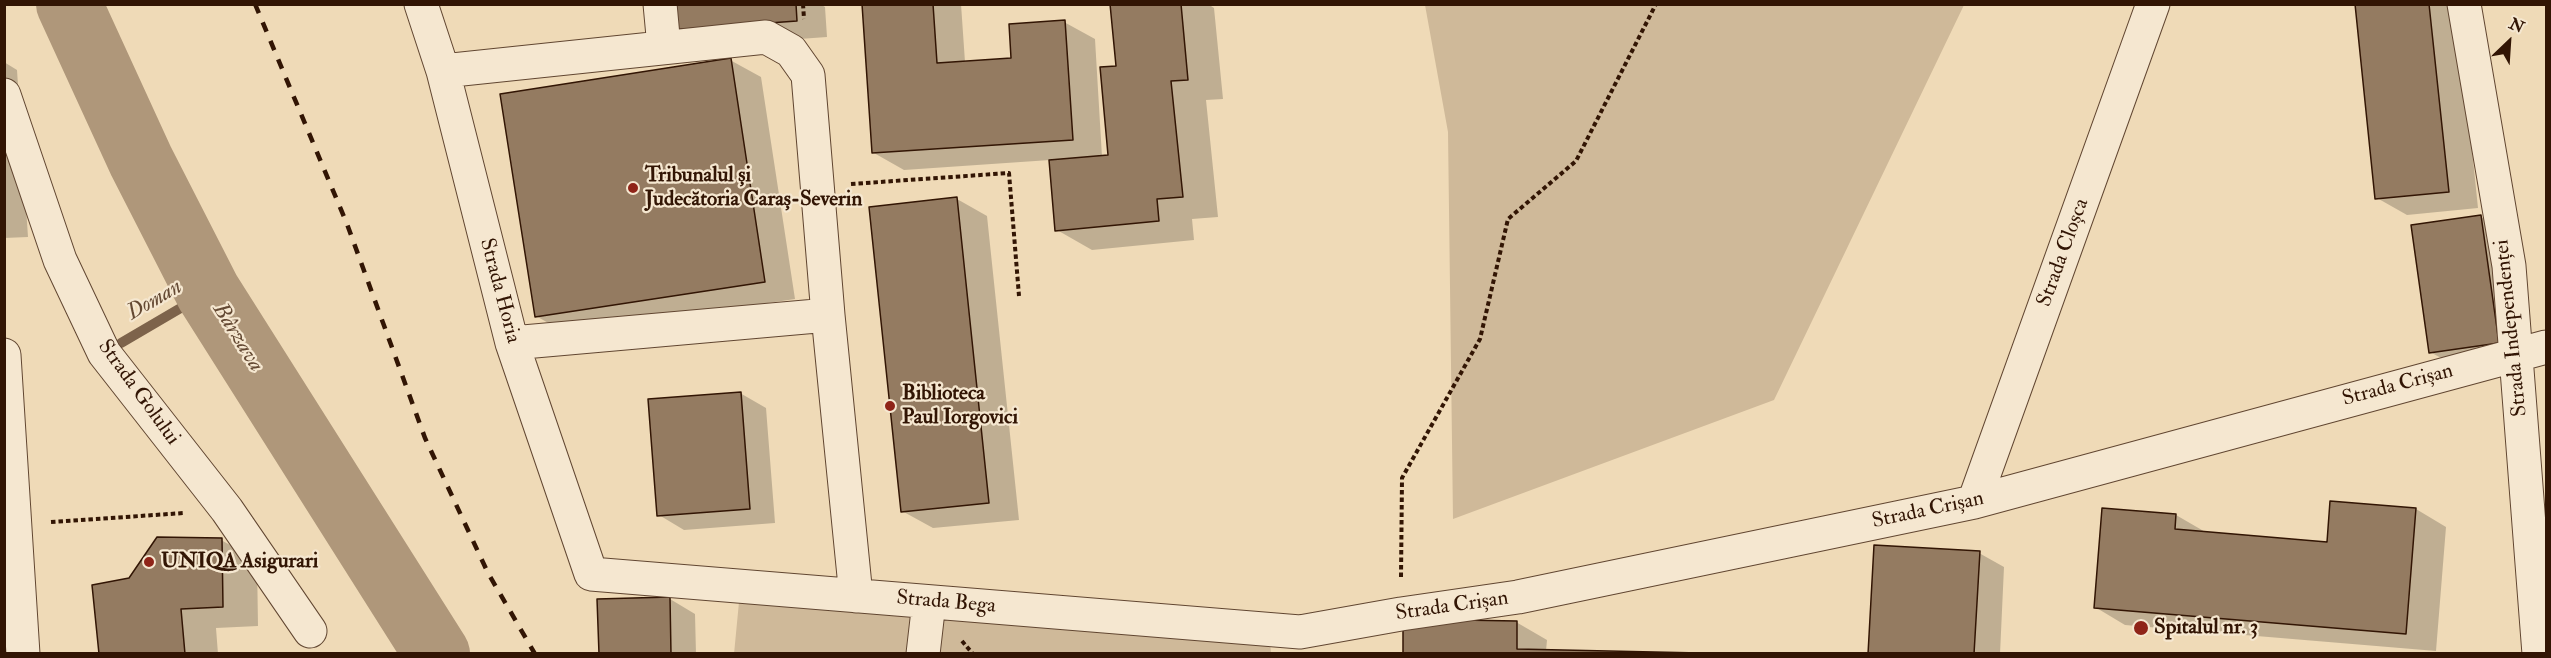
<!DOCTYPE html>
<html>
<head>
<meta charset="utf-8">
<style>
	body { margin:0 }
	#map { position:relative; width:2551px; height:658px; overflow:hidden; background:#efdab7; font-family:"IM FELL Double Pica",serif }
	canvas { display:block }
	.frame { position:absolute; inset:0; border:6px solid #321504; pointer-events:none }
	.north { position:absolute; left:2479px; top:12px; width:60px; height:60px; -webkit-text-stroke:4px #f5e7d0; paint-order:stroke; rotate:25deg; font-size:16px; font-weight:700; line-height:24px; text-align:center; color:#321504 }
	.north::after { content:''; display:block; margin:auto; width:21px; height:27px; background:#321504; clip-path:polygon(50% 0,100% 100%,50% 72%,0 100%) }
</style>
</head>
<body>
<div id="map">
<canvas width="2551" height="658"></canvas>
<div class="frame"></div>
<div class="north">N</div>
</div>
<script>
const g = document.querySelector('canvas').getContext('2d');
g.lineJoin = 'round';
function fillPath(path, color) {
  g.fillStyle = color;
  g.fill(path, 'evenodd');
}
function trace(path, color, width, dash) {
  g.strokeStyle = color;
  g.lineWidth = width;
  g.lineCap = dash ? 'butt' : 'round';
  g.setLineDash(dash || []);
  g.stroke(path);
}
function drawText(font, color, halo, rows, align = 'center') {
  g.font = font + ' "IM FELL Double Pica",serif';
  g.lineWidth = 4.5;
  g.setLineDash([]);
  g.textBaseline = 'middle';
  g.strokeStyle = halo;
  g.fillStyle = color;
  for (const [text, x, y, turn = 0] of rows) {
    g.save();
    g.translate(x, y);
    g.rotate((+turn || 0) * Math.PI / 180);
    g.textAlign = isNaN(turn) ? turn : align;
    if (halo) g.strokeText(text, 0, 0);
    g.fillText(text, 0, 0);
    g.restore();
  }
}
fillPath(new Path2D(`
	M1425 5V4L1964 5 1774 400 1453 519 1448 132Z
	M739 602 1270 642 1271 653 734 654Z`), '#cfb999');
fillPath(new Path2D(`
	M670 4H820L825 7 827 37 702 46 672 29Z
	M864 4H961L965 62 1013 60 1064 22 1095 39 1102 157 1110 156 1117 67 1111 4H1208L1214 8 1223 99 1206 100 1218 217 1192 219 1194 240 1092 250 1057 230 1050 160 904 170 874 153Z
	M2357 4H2457L2478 208 2407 215 2377 198Z
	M730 60 761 77 795 299 566 333 536 316Z
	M4 62 17 70 28 237 4 238Z
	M957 199 987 216 1019 520 933 528 902 511Z
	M2481 217 2506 232 2523 357 2456 366 2430 352Z
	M740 393 766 408 775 523 684 530 659 515Z
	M2332 503 2416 509 2446 527 2436 651 2125 625 2095 607 2176 515 2207 533 2328 544Z
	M221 540 257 560 258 626 216 628 218 654H101L130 579Z
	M1979 553 2004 567 2000 654H1869Z
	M670 599 695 614 696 654H600Z
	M1516 622 1547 640 1546 651 1404 654Z`), '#0003');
trace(new Path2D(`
	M121 343 208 292`), '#7d634b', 10);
trace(new Path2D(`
	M69 4 141 161 208 292 437 654`), '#af977a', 66);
const building = new Path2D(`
	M669 4H796L797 21 671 30Z
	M862 4H933L937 63 1011 58 1009 24 1065 20 1073 140 872 153Z
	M1110 4H1181L1188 80 1171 81 1183 197 1157 199 1159 221 1055 231 1049 160 1108 155 1100 67 1116 66Z
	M2355 4H2429L2449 192 2375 199Z
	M731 58 765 282 535 317 500 94Z
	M957 197 989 503 901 512 869 207Z
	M2481 215 2499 343 2429 353 2411 225Z
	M741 392 750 509 657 516 648 399Z
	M2330 501 2416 508 2406 634 2094 608 2102 508 2176 514 2175 529 2327 542Z
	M157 537 222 538 223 607 181 609 185 654H99L92 585 129 578Z
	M1874 545 1980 551 1974 654H1868Z
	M670 597 671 654H599L597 599Z
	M1403 619 1517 621V649L1746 654H1403Z`);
fillPath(building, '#947b61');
trace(building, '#321504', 1.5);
const minor = new Path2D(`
	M421 4 443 71 512 343 591 574 1300 632 1401 614 1518 597 1974 502 2546 347
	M660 4 664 47
	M2464 4 2509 266 2539 654
	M443 71 766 37 791 51 808 75 828 315 856 596
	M4 95 60 260 104 353 227 510 310 631
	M512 343 828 315
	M4 355 23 654
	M1974 502 2153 4
	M923 654 929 602`);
trace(minor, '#614631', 35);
trace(new Path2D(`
	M803 4 804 19
	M851 184 1009 173 1019 296
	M51 522 184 513
	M1401 577 1402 478 1480 339 1508 219 1576 161 1656 4
	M962 641 973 654`), '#321504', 4, [4.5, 3]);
trace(minor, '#f5e7d0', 33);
trace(new Path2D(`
	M255 4 347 224 425 438 488 573 535 654`), '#321504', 4.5, [10, 10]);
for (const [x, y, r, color] of [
	[633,188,6,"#8f2418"],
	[890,406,6,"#8f2418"],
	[149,562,6,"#8f2418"],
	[2141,628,8,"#8f2418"]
]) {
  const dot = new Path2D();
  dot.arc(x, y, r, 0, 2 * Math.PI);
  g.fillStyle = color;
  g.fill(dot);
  trace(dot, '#f5e7d0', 2);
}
drawText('bold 21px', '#321504', '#f5e7d0', [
	["Tribunalul și",645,176],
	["Judecătoria Caraș-Severin",645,200],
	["Biblioteca",902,394],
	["Paul Iorgovici",902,418],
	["UNIQA Asigurari",161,562],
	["Spitalul nr. 3",2154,628]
], 'left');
drawText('21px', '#321504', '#f5e7d0', [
	["Strada Cloșca",2064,253,-70],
	["Strada Horia",499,291,75],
	["Strada Independenței",2512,328,-96],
	["Strada Crișan",2398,386,-15],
	["Strada Golului",138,393,54],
	["Strada Crișan",1928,511,-12],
	["Strada Bega",946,603,5],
	["Strada Crișan",1452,607,-8]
]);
drawText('italic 22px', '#644933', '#f5e7d0', [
	["Doman",155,301,-30],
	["Bârzava",237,338,58]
]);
</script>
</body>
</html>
